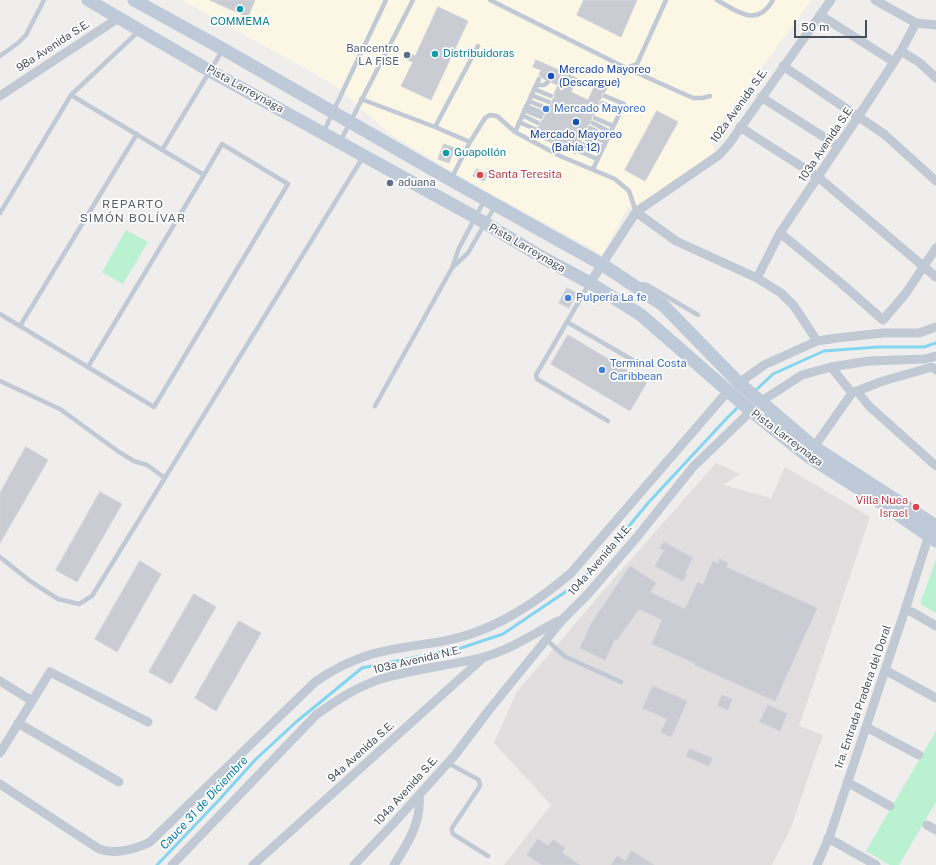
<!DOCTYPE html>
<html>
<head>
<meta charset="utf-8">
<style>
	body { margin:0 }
	#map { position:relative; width:936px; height:865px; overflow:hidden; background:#f0eded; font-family:"Public Sans",sans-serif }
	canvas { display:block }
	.scale { position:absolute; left:794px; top:20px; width:73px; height:18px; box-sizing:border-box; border:2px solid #45505c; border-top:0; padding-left:5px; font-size:12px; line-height:14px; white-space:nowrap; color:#45505c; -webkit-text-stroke:3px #fff; paint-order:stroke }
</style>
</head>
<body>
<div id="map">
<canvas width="936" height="865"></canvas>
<div class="scale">50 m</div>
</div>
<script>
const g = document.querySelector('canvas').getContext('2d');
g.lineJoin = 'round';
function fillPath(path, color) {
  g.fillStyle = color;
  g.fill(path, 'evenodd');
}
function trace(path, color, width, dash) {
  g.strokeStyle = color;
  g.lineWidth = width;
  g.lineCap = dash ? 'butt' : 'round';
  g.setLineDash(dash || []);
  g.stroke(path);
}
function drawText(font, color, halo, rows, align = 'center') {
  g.font = font + ' "Public Sans",sans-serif';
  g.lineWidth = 3.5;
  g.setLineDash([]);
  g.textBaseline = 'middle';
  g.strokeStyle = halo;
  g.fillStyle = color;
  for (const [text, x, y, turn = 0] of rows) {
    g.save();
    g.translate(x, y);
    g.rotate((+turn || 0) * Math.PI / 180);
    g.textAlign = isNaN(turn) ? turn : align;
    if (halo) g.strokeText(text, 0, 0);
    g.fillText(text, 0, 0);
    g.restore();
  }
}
fillPath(new Path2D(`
	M182 0H812L709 138 715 151 663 192 628 208 602 254 470 182 390 134 333 84Z`), '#fcf7e5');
fillPath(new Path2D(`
	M716 463 740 474 723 485 771 498 785 467 870 517 799 726 823 735 790 830 772 865H504L551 805 494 743 516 693 603 591Z`), '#e1dedf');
fillPath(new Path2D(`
	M126 230 148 242 123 284 102 272Z
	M936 559V613L920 604Z
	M936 731V802L899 865H890L866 851Z`), '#b9f1d1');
trace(new Path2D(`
	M755 391 773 374 824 351 878 347H924L936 343
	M157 865 219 800 255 760 296 722 362 668 461 648 503 634 580 582 610 549 648 503 727 418 739 406`), '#84d5f0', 3);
const building = new Path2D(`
	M210 0H255L248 17Z
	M584 0H637L621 37 577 15Z
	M438 7 468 21 431 100 401 86 413 62 403 58 406 51 415 56Z
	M536 60 577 78 571 92 588 100 597 81 608 86 605 92 602 94V98L599 101V105L595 114 592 116 590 124 587 126V129L584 132V135L581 138 582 140 579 143 580 147 575 150 576 154 534 135 538 131V127L541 124V121L544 119 546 112 549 110V106L552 104V100L555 97 554 94 558 85 552 83 550 79 545 80 539 75 541 70 533 67Z
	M657 111 678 122 645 181 625 170Z
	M444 144 455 148 449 163 438 159Z
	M477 169 488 174 484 181 473 176Z
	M567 288 577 293 569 308 559 303Z
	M568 335 647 382 630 411 551 364Z
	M26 447 48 460 0 543V493Z
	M100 492 122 504 77 582 56 570Z
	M664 542 693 558 685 573 687 574 683 581 655 566 664 550 660 548Z
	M720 559 728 563 726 567 817 608 775 701 695 665V663L652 644 662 620 639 609 617 640 615 639 605 660 580 648 591 624 630 566 656 583 650 592 685 609 698 582 703 585 713 561 718 564Z
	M140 561 161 574 117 652 95 639Z
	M194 594 216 607 171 684 149 672Z
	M239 621 261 633 216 711 195 698Z
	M653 686 687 701 671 737 661 732 667 719 643 708Z
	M722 695 732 699 728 710 718 706Z
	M768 705 787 714 780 731 760 722Z
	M690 749 712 758 709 766 686 756Z
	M538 839 548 846 553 840 565 848 562 853 580 865H542L527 855Z
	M632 851 654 865H611L617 856 625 861Z`);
fillPath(building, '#caccd3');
trace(building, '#d1d3da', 1);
trace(new Path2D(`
	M490 0 626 68 693 98H702L710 96
	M717 0C738 12 757 28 773 0
	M0 56 18 43 26 35 44 0
	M626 68 637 64 666 0
	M536 85H544L548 82
	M534 89 551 96
	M531 95 549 102
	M361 99 435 127 470 142
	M529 101 546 108
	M602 103 620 111
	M526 106 543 113
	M524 110 541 117
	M522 115 538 123
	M595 118 613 126
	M519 122 535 129
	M593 123 610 132
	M435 127 478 46
	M590 128 608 137
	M515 132 539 79
	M323 133 386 0
	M587 133 605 142
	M585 138 603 148
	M340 142 413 0
	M582 144 600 153
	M162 150 222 51
	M579 151 597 159
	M593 169 624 104 605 96
	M451 179 470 142 485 118 490 115 497 116 515 132 560 156 615 179 629 191 636 212
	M0 213 71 95 139 31
	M453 267 468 253 495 206
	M589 284 536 375 537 379 608 421
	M638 286 641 284 647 285 698 315
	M0 314 154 407 288 184 222 144 204 175 71 95
	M567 322 636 362
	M20 326 137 134
	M88 367 204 175
	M0 381 60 409 119 452 134 461 147 465 165 478
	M375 406 452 268 459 248 484 201
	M0 557 30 581 58 599 79 604 92 596 363 157
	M546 639 564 656 621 682
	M448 763 479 780 480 786 452 828V831L453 834 488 856`), '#c0c9d4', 4.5);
trace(new Path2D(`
	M875 0 916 23 936 25
	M820 15 894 62
	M901 51 920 63 936 78
	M783 66 884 134 936 181
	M0 96 120 17
	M761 97 838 146
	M740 127 818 177 936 277
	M636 212 676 241 757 278 781 293 794 306 817 341
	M780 233 841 283 883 320 906 293 936 248
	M757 278 780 233 858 117 901 51 916 23
	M590 283 636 212 719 155 729 144 831 0
	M831 367 852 393
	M739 383 764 365 817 341 837 338 883 333H919L936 327
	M857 391 869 406 936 466
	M760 402 802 375 831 367 869 361 925 359 936 356
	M814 447 852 393 883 381 932 367 936 370
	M905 610 912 612 936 626
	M885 670 936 698
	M0 681 32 701
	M18 723 119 782
	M866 727 919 755
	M0 753 50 672 148 722
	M847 782 890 806
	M0 784 99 849C115 855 136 849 150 842L315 682C332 670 350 661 369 655 405 644 444 645 479 631 513 618 544 596 571 573L728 391
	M927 825 936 830
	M828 838 876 865
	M172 865 316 715C338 699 361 684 388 677 420 668 453 665 484 657 511 649 534 634 558 621
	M253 865 484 657
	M354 865 392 825 455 755 489 710 563 619 588 594 637 537 693 467 751 411
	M394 865C407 845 422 821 419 796
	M817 865 830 835 905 610 929 535`), '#c0c9d4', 9);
trace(new Path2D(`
	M88 0 210 71 475 217 540 256 590 283 641 315 751 411 806 455 880 502 936 541
	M134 0 223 49 451 180 603 265 663 305 739 383 814 447 936 526`), '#bfcad8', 13);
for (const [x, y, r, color] of [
	[240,9,4,"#0f9aa8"],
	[435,54,4,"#0f9aa8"],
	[407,55,4,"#5c6f8a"],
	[551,76,4,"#1a4fb4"],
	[546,109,4,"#3f7fe0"],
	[576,122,4,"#1a4fb4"],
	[446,153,4,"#0f9aa8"],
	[480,175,4,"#e0444e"],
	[390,183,4,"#5c6f8a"],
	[568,298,4,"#3f7fe0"],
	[602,370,4,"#3f7fe0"],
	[916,507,4,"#e0444e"]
]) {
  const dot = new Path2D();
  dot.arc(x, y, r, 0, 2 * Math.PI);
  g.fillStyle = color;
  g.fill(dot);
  trace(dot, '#fff', 1.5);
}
drawText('11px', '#0d838f', '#fff', [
	["COMMEMA",240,22,"center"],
	["Distribuidoras",443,54],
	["Guapollón",454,153]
], 'left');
drawText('11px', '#45505c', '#fff', [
	["98a Avenida S.E.",53,46,-33],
	["Pista Larreynaga",245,89,29],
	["102a Avenida S.E.",739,106,-54],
	["103a Avenida S.E.",826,144,-56],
	["Pista Larreynaga",527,248,30],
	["Pista Larreynaga",787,438,37],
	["104a Avenida N.E.",600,560,-49],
	["103a Avenida N.E.",417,660,-13],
	["1ra. Entrada Pradera del Doral",863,697,-71],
	["94a Avenida S.E.",361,752,-42],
	["104a Avenida S.E.",406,791,-48]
]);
drawText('11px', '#4e5e75', '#fff', [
	["Bancentro",399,49],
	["LA FISE",399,62],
	["aduana",398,183,"left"]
], 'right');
drawText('11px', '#164399', '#fff', [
	["Mercado Mayoreo",559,70],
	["(Descargue)",559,83],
	["Mercado Mayoreo",576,135,"center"],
	["(Bahía 12)",576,148,"center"]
], 'left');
drawText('11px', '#366cbe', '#fff', [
	["Mercado Mayoreo",554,109],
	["Pulpería La fe",576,298],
	["Terminal Costa",610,364],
	["Caribbean",610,377]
], 'left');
drawText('11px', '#be3a42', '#fff', [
	["Santa Teresita",488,175],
	["Villa Nuea",908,501,"right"],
	["Israel",908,514,"right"]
], 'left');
g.letterSpacing = '1px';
drawText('12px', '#5a5e63', '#fff', [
	["REPARTO",133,204],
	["SIMÓN BOLÍVAR",133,218]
]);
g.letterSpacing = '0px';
drawText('italic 12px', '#077ea6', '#fff', [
	["Cauce 31 de Diciembre",204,803,-47]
]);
</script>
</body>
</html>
